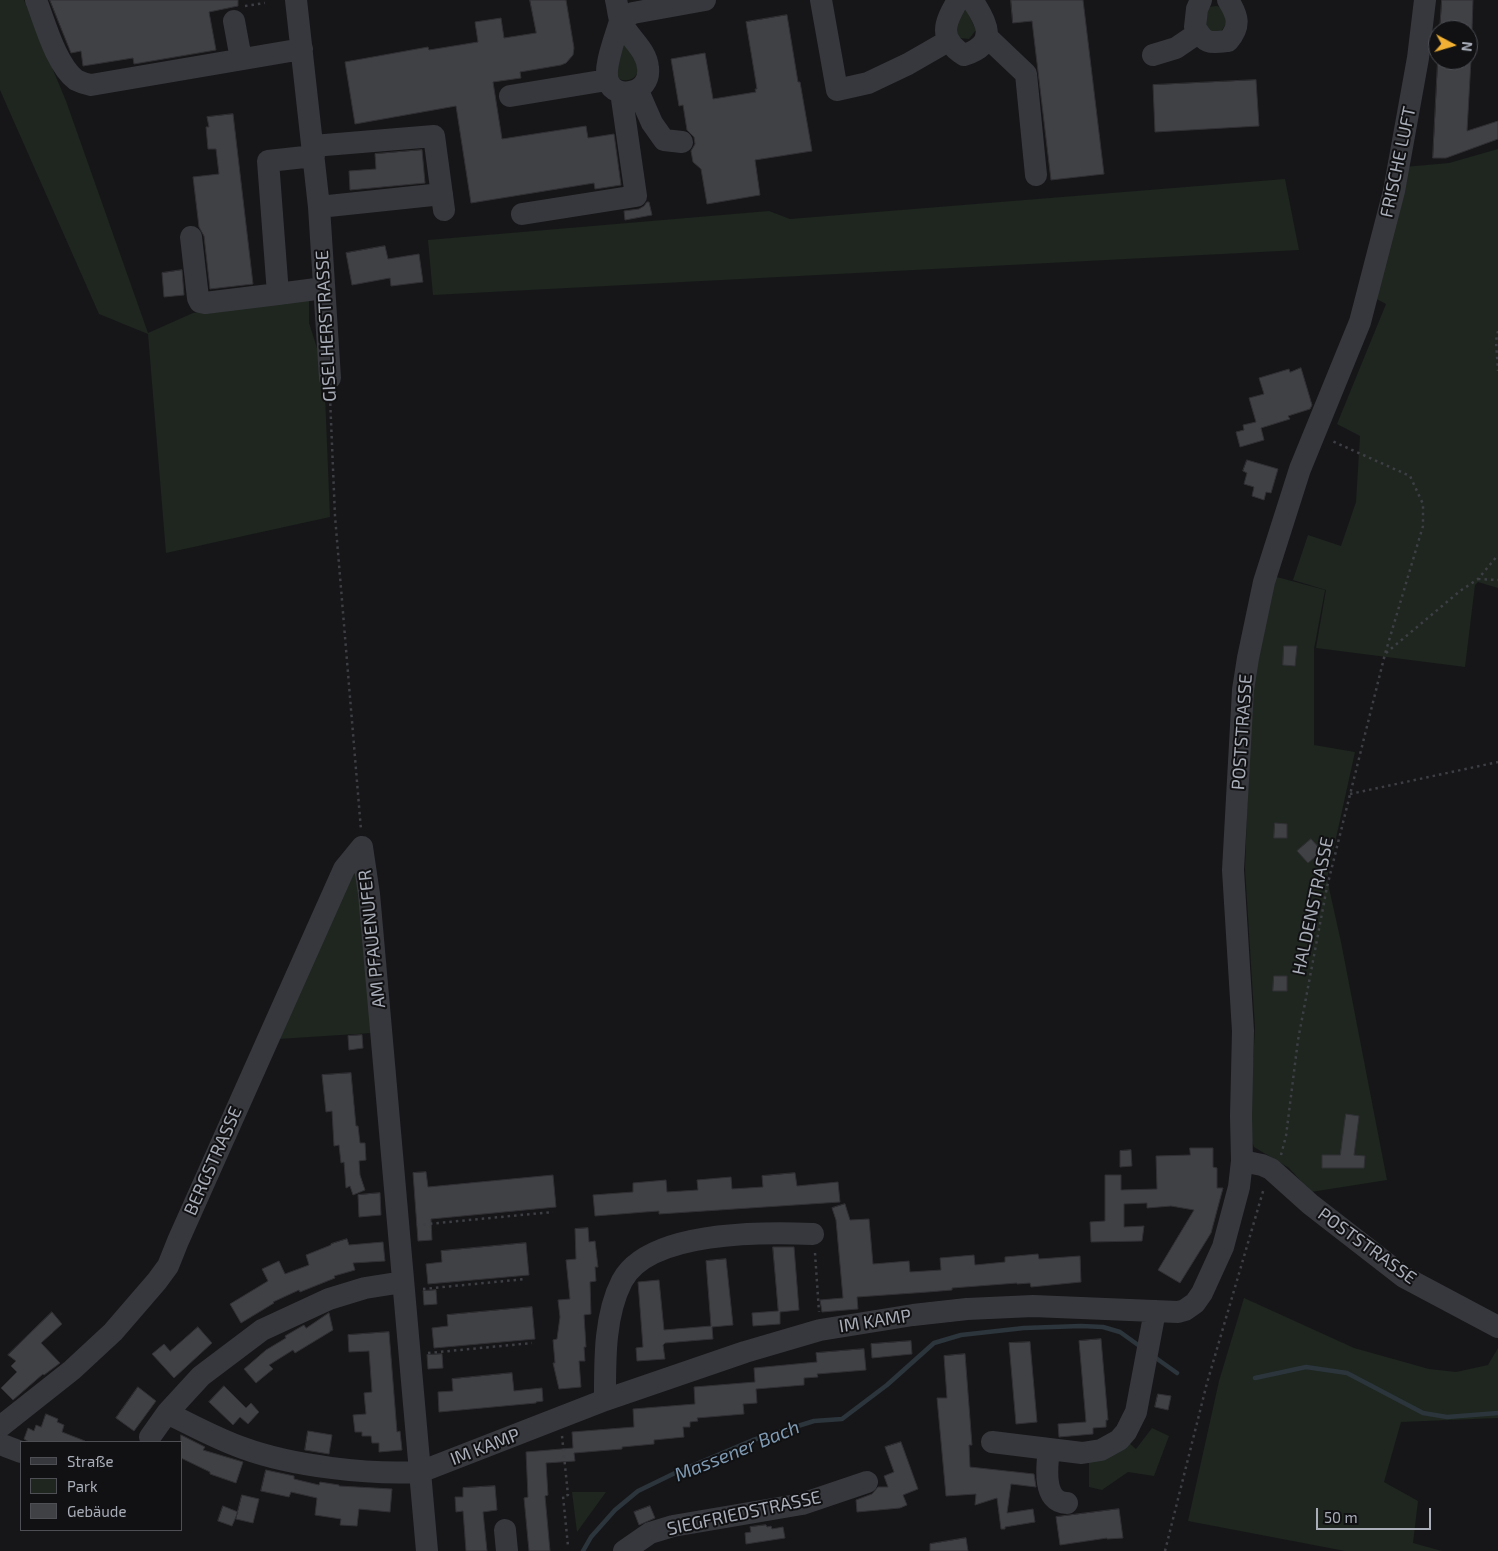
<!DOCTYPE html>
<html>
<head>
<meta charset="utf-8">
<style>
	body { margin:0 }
	#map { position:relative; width:1498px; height:1551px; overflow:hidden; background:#161618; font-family:"Exo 2",sans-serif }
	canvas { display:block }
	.legend { position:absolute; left:20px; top:1441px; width:162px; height:90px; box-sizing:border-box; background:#111113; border:1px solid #4d4f55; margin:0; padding:6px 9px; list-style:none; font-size:15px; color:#a8adb8 }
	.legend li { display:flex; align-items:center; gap:10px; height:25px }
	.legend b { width:25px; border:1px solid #4d4f55 }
	.north { position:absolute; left:1428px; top:20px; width:50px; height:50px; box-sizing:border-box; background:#111113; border:1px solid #4d4f55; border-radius:50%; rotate:96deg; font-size:14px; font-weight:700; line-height:20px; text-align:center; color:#a8adb8 }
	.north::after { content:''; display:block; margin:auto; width:18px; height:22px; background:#f2b134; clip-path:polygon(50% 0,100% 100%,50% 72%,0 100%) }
	.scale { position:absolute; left:1316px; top:1508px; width:115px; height:22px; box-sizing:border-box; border:2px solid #a8adb8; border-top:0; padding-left:6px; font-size:15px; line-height:18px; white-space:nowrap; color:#a8adb8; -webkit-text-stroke:4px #111113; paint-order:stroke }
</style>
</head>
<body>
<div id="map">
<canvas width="1498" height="1551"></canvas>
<ul class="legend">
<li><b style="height:6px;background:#37383d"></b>Straße</li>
<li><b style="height:14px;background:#1e261f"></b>Park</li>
<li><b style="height:14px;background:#404145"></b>Gebäude</li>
</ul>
<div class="north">N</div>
<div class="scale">50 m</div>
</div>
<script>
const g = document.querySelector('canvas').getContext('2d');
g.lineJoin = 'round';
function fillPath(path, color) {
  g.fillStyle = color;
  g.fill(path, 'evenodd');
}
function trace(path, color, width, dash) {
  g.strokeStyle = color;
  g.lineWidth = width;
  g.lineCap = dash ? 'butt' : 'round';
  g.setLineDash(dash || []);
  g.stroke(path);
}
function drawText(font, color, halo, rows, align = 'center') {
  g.font = font + ' "Exo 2",sans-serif';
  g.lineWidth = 4;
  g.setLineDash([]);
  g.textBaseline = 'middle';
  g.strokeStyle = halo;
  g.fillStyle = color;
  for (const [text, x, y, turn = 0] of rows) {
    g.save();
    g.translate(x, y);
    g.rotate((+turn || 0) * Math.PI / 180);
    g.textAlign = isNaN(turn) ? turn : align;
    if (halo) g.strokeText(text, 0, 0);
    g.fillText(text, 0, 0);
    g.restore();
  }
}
fillPath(new Path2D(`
	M0 0H24L66 101 148 333 193 313 309 298V323L324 370 330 517 166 553 148 334 99 314 0 90Z
	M964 5 976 30 969 39 959 38 955 28Z
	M1217 6 1222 8 1228 21 1220 33 1206 31 1204 14 1208 7Z
	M625 43C629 50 634 57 637 64 643 83 614 86 615 70 616 61 622 51 625 43Z
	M1498 149V588L1478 582 1475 585 1465 667 1316 648 1326 590 1293 580 1308 535 1341 546 1356 502 1360 436 1337 424 1386 304 1373 297 1404 167 1449 163Z
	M1285 179 1299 250 433 295 428 240 769 211 790 219Z
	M1273 576 1325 590 1314 649V745L1355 752 1327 879 1341 942 1387 1180 1311 1192 1289 1168 1254 1147 1249 1133 1255 1028 1245 869 1251 696Z
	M348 873 355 874 361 884 372 1033 278 1039Z
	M1244 1298 1354 1348 1429 1369 1456 1372 1488 1365 1498 1348V1418L1401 1422 1384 1482 1418 1501 1413 1543 1442 1551H1345L1188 1521 1219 1381Z
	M1152 1428 1169 1436 1154 1476 1128 1472 1102 1490 1089 1487V1461L1128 1442 1136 1449Z
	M572 1492H606L577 1532Z`), '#1e261f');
trace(new Path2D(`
	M1153 1356 1177 1373
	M1255 1378 1306 1367 1347 1373 1423 1413 1447 1417 1498 1413
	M583 1551 591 1537 615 1510 638 1491 675 1473 753 1440 814 1421 842 1419 887 1385 934 1343 961 1335 1024 1328 1081 1326 1103 1327 1120 1332 1141 1347`), '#2c353c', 4.5);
const building = new Path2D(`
	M50 0H238V6L209 12 216 50 134 64 133 58 83 66 81 51 71 53 69 48Z
	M530 0H566L574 48 573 55 566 63 561 65 520 72 521 78 493 82 502 139 586 126 588 138 614 134 621 185 595 189 594 183 471 203 456 106 355 124 345 62 428 47 429 50 478 42 475 22 501 18 504 38 536 33Z
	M1011 0H1083L1104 174 1051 180 1032 21 1013 23Z
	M1442 0H1473L1472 30H1440Z
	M787 15 798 82H800L812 151 755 160 760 195 707 204 701 169 693 162 691 151 695 144 694 137 687 130 683 105 679 106 671 59 705 53 713 99 756 92 755 89H757L746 22Z
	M1438 60H1471L1467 131 1498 121V139L1446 158H1433Z
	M1256 80 1259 126 1155 132 1153 85Z
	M233 114 253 284 210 289 204 236 199 227 193 177 219 174 216 149H208L206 127H209L207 117Z
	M422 150 425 183 350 190 349 171 376 169 375 154Z
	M647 202H649L652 215 625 220 624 211 639 209 644 206Z
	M385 246 388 259 419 254 423 282 391 286 390 278 352 285 346 253Z
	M182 270 184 295 164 297 162 273Z
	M1301 368 1312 405 1310 409 1288 416 1290 419 1261 428 1264 440 1240 447 1236 432 1244 430 1243 425 1256 422 1249 398 1264 394 1259 378 1289 369 1290 372Z
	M1247 460 1278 469 1271 493 1266 492 1264 500 1252 496 1254 487 1244 484 1247 473 1243 471Z
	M1284 646H1297L1295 666 1283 665Z
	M1275 823 1287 824V838H1274Z
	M1311 839 1322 851 1308 863 1297 851Z
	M1274 976H1287V991H1273Z
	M362 1035 363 1048 349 1050 348 1036Z
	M351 1073 356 1126H358L360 1143H365L366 1160 359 1161 360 1175 365 1190 353 1195 350 1186 346 1188 344 1162 341 1163 339 1145 334 1146 332 1111 326 1112 322 1075Z
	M1346 1114 1359 1116 1354 1155 1365 1156 1364 1168H1322V1155H1340Z
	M1190 1148H1213V1167L1217 1168V1188H1223L1211 1233 1180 1283 1158 1270 1194 1210 1171 1206 1147 1208V1203L1124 1204V1227L1144 1226 1142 1241 1091 1242 1090 1222 1105 1221V1175H1121V1190L1157 1189 1156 1156 1190 1155Z
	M1131 1150 1132 1166 1120 1167V1151Z
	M426 1172 428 1187 553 1175 556 1207 431 1219 432 1240 418 1241 413 1173Z
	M795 1173 797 1186 838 1182 840 1202 659 1214V1211L645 1212 595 1216 593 1195 633 1192V1183L666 1180 667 1192 698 1190 697 1180 731 1177 732 1189 763 1187 762 1176Z
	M380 1193 381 1215 359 1217 358 1195Z
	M845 1204 850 1220 869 1219 873 1264 909 1261 910 1272 941 1270 940 1258 974 1255 975 1265 1005 1262V1257L1038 1254 1039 1259 1080 1256 1081 1282 1031 1287 1030 1283 1017 1284V1283L952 1288V1290L928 1292 857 1297 858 1309 822 1312 820 1300 843 1298 836 1220 832 1208Z
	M588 1228 589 1242 595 1241 598 1267H595L596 1281 590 1282 591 1314 584 1315 586 1347H584L585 1361H579L581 1387 559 1389 553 1363H555L553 1340 557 1339 560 1317 558 1300 570 1299 566 1260 576 1259 575 1229Z
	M347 1239 349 1245 383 1242 385 1261 353 1263 355 1270 334 1276 335 1278 300 1292 299 1290 273 1302 274 1303 241 1323 230 1304 268 1281 262 1269 279 1261 285 1274 309 1265 306 1255 331 1245V1244Z
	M526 1243 529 1275 428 1284 426 1264 442 1262 441 1251Z
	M773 1247H794L799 1310 780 1312V1324L753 1326 752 1313 778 1311Z
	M726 1259 733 1325 712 1327 713 1339 665 1343 663 1345 665 1359 637 1361 636 1348 643 1347 638 1282 659 1280 664 1330 711 1326 706 1261Z
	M436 1290 437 1304 424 1305 423 1291Z
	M532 1307 535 1339 434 1348 432 1328 448 1326 447 1315Z
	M52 1312 62 1324 41 1343 60 1363 44 1375 43 1374 13 1400 1 1388 17 1372 11 1366 16 1361 8 1355Z
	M329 1313 333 1330 295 1353 293 1350 269 1365 273 1369 256 1383 244 1369 266 1350 286 1338 285 1336 304 1325 306 1328Z
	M198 1327 212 1343 174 1378 152 1354 164 1344 170 1351Z
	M389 1332 397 1432 400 1431 402 1450 379 1452V1443H372L371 1436H362V1432H355L353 1415 366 1414 364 1393 372 1392 369 1351 349 1352 348 1335Z
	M1101 1339 1108 1420H1106V1427L1093 1428V1434L1059 1437 1058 1424 1086 1422 1079 1341Z
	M911 1341 912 1354 872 1358 871 1344Z
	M1030 1342 1037 1422 1016 1424 1009 1343Z
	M864 1349 866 1370 817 1374 818 1377 804 1378V1385L756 1389 757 1403 743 1404 744 1414 697 1418 698 1421 690 1422V1427H683L684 1437 654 1440V1444L622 1447V1449L574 1453 575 1461 546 1463 548 1495 545 1496 550 1551H529L524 1498 528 1497 526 1452 573 1448 572 1432 634 1427 633 1409 695 1404 694 1387 755 1382 754 1368 817 1362 816 1353Z
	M442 1354 443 1368 428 1369 427 1355Z
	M965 1354 972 1445H969L970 1467 1034 1474 1036 1487 1011 1484 1007 1513 1033 1509 1035 1522 1005 1527V1529H1001L997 1498 975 1505 976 1494 946 1496 937 1398H947L944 1356Z
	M512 1373 514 1391 542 1388 543 1401 536 1402V1403L439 1412 438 1392 453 1391 452 1379Z
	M224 1386 246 1408 251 1403 259 1412 248 1424 240 1417 233 1425 209 1402Z
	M138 1387 156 1401 134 1431 116 1418Z
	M1158 1394 1171 1396 1168 1410 1155 1407Z
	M46 1414 58 1419 57 1422 64 1425 62 1432 85 1441V1442H29L24 1439 28 1428 34 1431 36 1425 41 1427Z
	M308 1431 332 1435 329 1454 305 1450Z
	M181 1435 205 1447 203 1450 243 1462 236 1483 210 1474V1472L181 1458Z
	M901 1442 918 1489 903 1495 907 1505 900 1508 857 1512 856 1500 872 1494 878 1487H888L884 1476 894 1472 885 1447Z
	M266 1470 294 1476V1479L319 1485 320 1482 339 1485V1486L392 1489 390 1512 359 1509 357 1526 340 1525 341 1519 315 1515 317 1498 291 1492 289 1497 261 1491Z
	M495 1486 497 1510 483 1512 487 1551H466L463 1511 456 1512 455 1497H463V1488Z
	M242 1495 259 1499 253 1523 236 1519Z
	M223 1506 238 1512 232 1526 218 1521Z
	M650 1506 655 1518 639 1525 634 1512Z
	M1119 1509 1123 1538 1107 1539V1538L1060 1545 1056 1517Z
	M766 1525 767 1527 771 1526 772 1529 783 1527 785 1538 746 1544 745 1533 751 1532 750 1527Z
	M966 1538 968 1551H930V1544Z`);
fillPath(building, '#404145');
trace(building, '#303034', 1);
trace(new Path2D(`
	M245 6 265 3
	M1498 331 1496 341 1498 371
	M330 397 335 516 361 830
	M1478 579 1498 580
	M1386 653 1460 591 1478 579 1498 555
	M1350 794 1498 762
	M1281 1155 1286 1136 1298 1040 1327 887 1385 654 1423 526V504L1410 476 1332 441
	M417 1225 553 1212
	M815 1253 819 1312
	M423 1289 526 1279
	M428 1353 532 1343
	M562 1436 568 1495 563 1496 568 1546
	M1165 1551 1207 1383 1264 1188`), '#3d3f44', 2.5, [2.5, 4]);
trace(new Path2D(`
	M36 0C45 23 56 65 76 80 80 82 86 84 91 85L302 49
	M296 0 319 207 330 378
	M616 0C618 7 618 16 621 22 629 38 647 50 648 68 651 94 615 101 608 81 603 67 616 36 620 21
	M821 0 837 90 868 83 908 64 948 41
	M958 0C944 24 938 38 964 55 999 44 987 22 972 0
	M1201 0 1197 9 1195 27C1205 44 1209 43 1228 41 1241 26 1238 16 1228 0
	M234 21 241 59
	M620 21 633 13 705 0
	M986 36 1026 74 1036 175
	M1153 55 1176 48 1198 33
	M638 91 652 123 664 140 682 142
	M510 96 607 80
	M313 146 434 136 444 210
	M314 156 268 161 278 294 324 288
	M319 207 442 194
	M522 214 636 196 621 92
	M191 237 198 298 200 302 205 303 278 294
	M362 847 369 894 427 1551
	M1242 1161 1262 1165 1271 1169 1310 1204 1404 1277 1498 1327
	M403 1282 365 1288 329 1299 262 1330 201 1376 167 1413C192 1425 217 1439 243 1448 292 1466 369 1475 420 1472L605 1400 745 1352 820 1330 913 1315 967 1309 1033 1306 1178 1312 1185 1310 1195 1303 1202 1293 1223 1247 1239 1187 1242 1161 1241 1116 1243 1031 1233 870 1243 690 1248 658 1264 582 1300 469 1360 322 1394 191 1418 58 1425 0
	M605 1400C605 1361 604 1316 622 1281 649 1230 764 1232 813 1234
	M0 1427 72 1370 113 1332 157 1281 168 1266 178 1241 344 869 362 847
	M150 1437 167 1413
	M992 1442 1082 1453 1101 1450 1119 1440 1126 1432 1136 1412 1155 1311
	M0 1444 21 1452
	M1049 1449C1047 1465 1042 1503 1067 1503
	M505 1530 507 1551
	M624 1551 650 1533 673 1526 802 1504 867 1482`), '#37383d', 22);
drawText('18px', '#a8adb8', '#111113', [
	["FRISCHE LUFT",1398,162,-78],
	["GISELHERSTRASSE",326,326,-93],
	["POSTSTRASSE",1242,732,-86],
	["HALDENSTRASSE",1313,906,-78],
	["AM PFAUENUFER",372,939,-96],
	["BERGSTRASSE",213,1161,-66],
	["POSTSTRASSE",1367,1246,36],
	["IM KAMP",875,1321,-9],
	["IM KAMP",485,1447,-21],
	["SIEGFRIEDSTRASSE",744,1513,-12]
]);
drawText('italic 19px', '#7f9bb3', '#111113', [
	["Massener Bach",737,1451,-22]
]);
</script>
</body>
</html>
